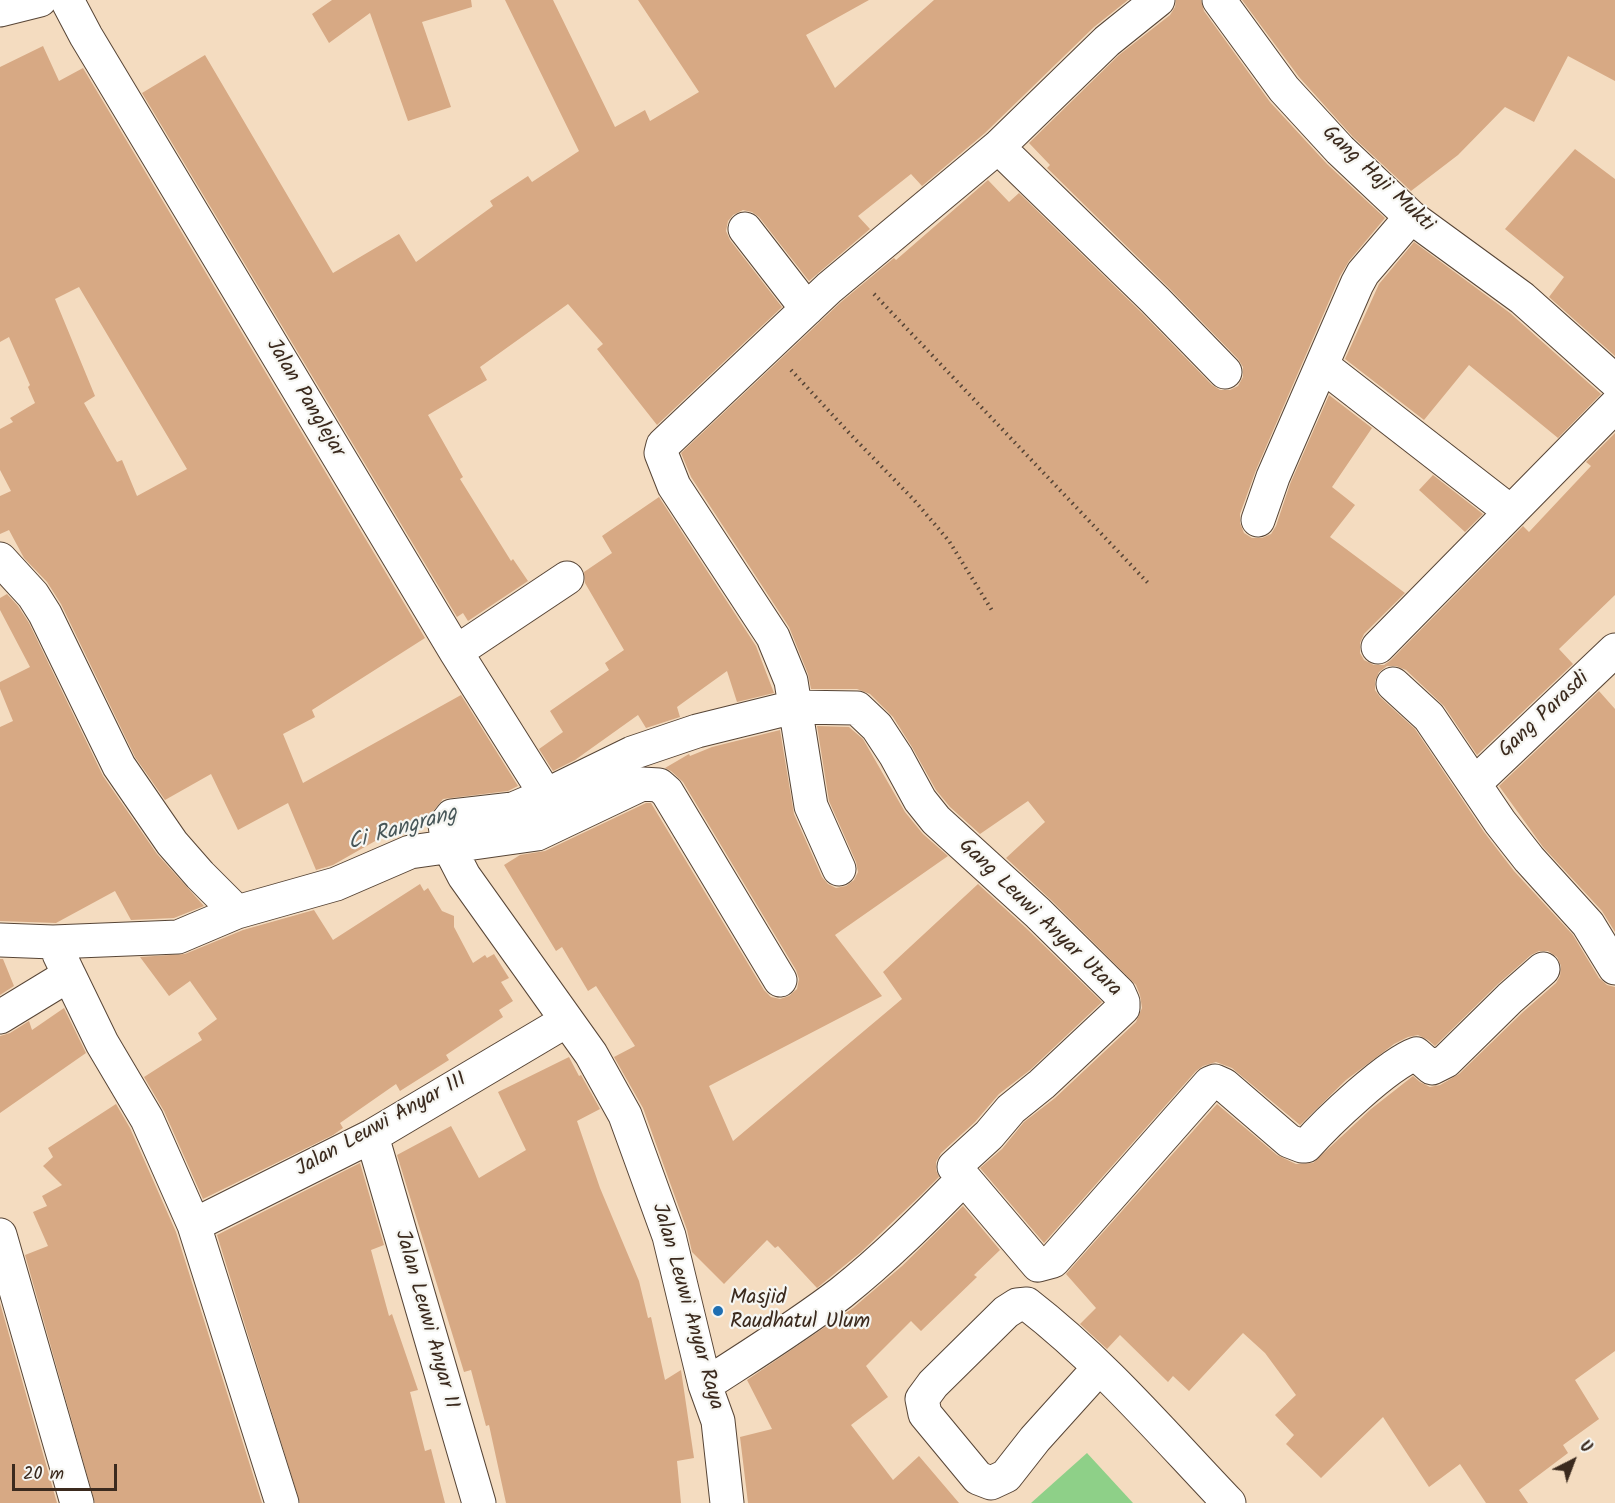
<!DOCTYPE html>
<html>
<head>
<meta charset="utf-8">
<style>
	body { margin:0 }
	#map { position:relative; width:1615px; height:1503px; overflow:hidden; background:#f4dcc0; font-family:Kalam,sans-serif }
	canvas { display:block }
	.north { position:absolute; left:1543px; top:1431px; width:60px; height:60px; -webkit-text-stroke:4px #f6f6f2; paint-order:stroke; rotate:42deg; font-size:16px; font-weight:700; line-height:24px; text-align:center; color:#3b2a1e }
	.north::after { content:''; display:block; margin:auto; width:21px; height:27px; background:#3b2a1e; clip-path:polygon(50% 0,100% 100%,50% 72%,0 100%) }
	.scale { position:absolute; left:12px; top:1464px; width:105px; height:27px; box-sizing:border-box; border:3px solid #3b2a1e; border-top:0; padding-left:8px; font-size:18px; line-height:21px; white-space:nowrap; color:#3b2a1e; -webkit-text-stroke:4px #f6f6f2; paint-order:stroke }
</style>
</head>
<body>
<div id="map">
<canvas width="1615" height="1503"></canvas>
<div class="north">U</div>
<div class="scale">20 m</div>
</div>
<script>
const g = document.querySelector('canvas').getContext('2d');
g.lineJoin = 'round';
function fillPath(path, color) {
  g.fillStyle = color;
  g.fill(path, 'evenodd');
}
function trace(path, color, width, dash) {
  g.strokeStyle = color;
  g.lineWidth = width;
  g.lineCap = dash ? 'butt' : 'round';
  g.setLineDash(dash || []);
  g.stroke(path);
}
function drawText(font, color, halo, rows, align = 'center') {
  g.font = font + ' Kalam,sans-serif';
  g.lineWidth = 4.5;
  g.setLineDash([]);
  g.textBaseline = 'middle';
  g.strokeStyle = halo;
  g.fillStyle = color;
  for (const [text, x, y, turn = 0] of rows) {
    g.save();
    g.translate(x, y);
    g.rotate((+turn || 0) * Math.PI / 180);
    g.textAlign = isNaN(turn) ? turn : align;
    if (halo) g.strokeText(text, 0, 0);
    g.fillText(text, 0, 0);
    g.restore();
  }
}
fillPath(new Path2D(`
	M1087 1453 1133 1503H1031Z`), '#8ed088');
fillPath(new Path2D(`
	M332 0H471L472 7 422 22 451 107 408 121 370 13 329 43 312 14Z
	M505 0H553L615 127 645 110 650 121 699 92 638 0H869L806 35 835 88 934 0H1128L1094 27 985 133 922 186 911 174 858 216 870 229 809 281 759 217 752 212 743 210 733 215 728 221 726 231 730 240 782 307 657 425 597 349 603 344 568 304 480 367 487 380 428 415 463 477 460 479 511 561 513 559 528 581 468 621 463 613 457 617 142 93 205 55 333 273 399 234 416 262 493 206 490 201 528 176 532 182 579 151Z
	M1176 0H1201L1204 11 1270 102 1327 164 1385 218 1349 261 1340 276 1256 470 1240 514V523L1244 533 1252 538H1262L1271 534 1276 526 1290 484 1329 395 1372 428 1332 487 1355 505 1330 537 1405 593 1364 634 1360 643V653L1364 660 1374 665H1384L1391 660 1523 526 1529 532 1591 466 1586 462 1615 433V595L1559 649 1573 664 1477 755 1444 706 1406 670 1396 666H1387L1379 672 1375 681V690L1380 697 1415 729 1484 832 1514 871 1573 935 1599 978 1607 985 1615 987V1351L1575 1380 1599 1419 1563 1445 1568 1453 1519 1490 1528 1503H1486L1460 1464 1429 1487 1383 1417 1321 1478 1286 1444 1294 1435 1275 1415 1296 1395 1265 1353 1243 1333 1189 1391 1173 1376 1168 1382 1120 1335 1107 1349 1080 1324 1096 1308 1066 1274 1217 1104 1277 1155 1296 1164 1313 1163 1371 1109 1413 1076 1420 1082 1430 1087 1440 1085 1459 1074 1523 1012 1556 983 1560 976 1561 966 1557 957 1548 951H1539L1531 955 1498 984 1435 1046 1428 1040 1418 1035 1408 1037 1394 1044 1346 1080 1300 1125 1232 1068 1216 1062 1203 1066 1196 1071 1044 1243 980 1168 1002 1149 1024 1122 1055 1098 1136 1022 1142 1008 1140 995 1136 985 1051 900 1006 858 1045 822 1028 801 980 834 950 807 936 790 912 747 893 717 870 694 857 689H811L808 674 789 627 691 477 681 453 841 302 894 258 896 260 988 180 1009 202 1019 193 1142 313 1212 385 1220 390H1230L1238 386 1243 377V367L1238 359 1168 287 1047 168 1050 165 1029 143 1119 55 1170 15 1175 7Z
	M1242 0H1615V81L1568 56 1534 122 1505 107 1458 155 1411 191 1353 137 1299 77Z
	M43 46 59 81 83 68 425 638 312 710 315 717 283 734 303 783 461 695 518 786 508 791 443 799 430 815 385 840 384 836 333 865 316 870 288 803 238 830 211 774 165 800 135 757 61 604 47 582 24 558 9 530 0 534V496L11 491 0 470V429L13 422 10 418 35 403 28 387 30 385 9 337 0 342V67ZM79 287 187 469 137 496 122 460 117 462 84 403 95 396 55 299Z
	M1575 149 1615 179V356L1549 297 1564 277 1505 229Z
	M1414 242 1510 313 1601 394 1558 438 1469 365 1424 420 1345 359 1379 284Z
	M1433 475 1483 514 1465 532 1419 490Z
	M659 497 756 646 774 693 737 702 727 671 677 707 680 717 646 728 638 715 575 760 553 771 539 749 563 732 550 711 609 670 605 663 624 650 585 583 584 572 612 553 602 536Z
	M7 594 18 606 29 623 103 776 157 854 204 906 174 918 131 920 115 891 56 923 0 921V727L13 721 0 689V682L30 667 0 610V598Z
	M1599 691 1615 709V932L1602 911 1543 847 1499 786Z
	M817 726 849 727 863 739 905 812 923 834 948 856 835 935 882 996 709 1086 733 1141 902 999 883 972 978 884 1025 927 1102 1002 1030 1070 999 1094 975 1122 941 1153 936 1162V1170L939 1177 921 1195 861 1252 817 1288 778 1246 775 1248 767 1240 724 1284 692 1252 687 1230 643 1108 614 1057 635 1046 596 986 588 991 562 947 556 951 504 865 520 855 545 851 646 803H651L764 990 771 997 780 999 789 996 797 989 799 979 796 970 683 782 671 771 665 768 689 754 690 756 712 747 780 730 794 814 822 877 828 884 836 888 846 886 854 880 858 872 856 862 829 801Z
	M420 884 424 891 428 888 442 911 454 916V927L473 963 485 955 487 958 494 954 509 978 501 982 513 1001 499 1010 503 1017 446 1055 449 1060 400 1091 396 1084 340 1123 343 1128 333 1135 203 1199 164 1111 144 1077 202 1040 198 1033 217 1019 190 981 169 996 140 957 185 954 243 930 314 910 333 940Z
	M0 959H3L14 986 0 995Z
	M64 1008 86 1053 0 1113V1036L10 1033 29 1021 32 1030Z
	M569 1057 579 1076 581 1075 600 1109 577 1121 600 1188 639 1281 648 1318 651 1317 665 1380 681 1370 694 1458 677 1461 681 1503H506L489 1425 486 1426 471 1370 464 1372 397 1155 451 1126 479 1178 526 1150 498 1092Z
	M116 1104 130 1128 176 1232 262 1503H95L25 1255 48 1246 33 1212 47 1206 42 1196 62 1185 43 1166 53 1157 48 1148Z
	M360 1163 384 1245 371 1250 389 1316 392 1314 418 1390 410 1392 425 1451 431 1449 445 1503H300L217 1235Z
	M963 1206 1000 1250 974 1275 977 1277 921 1331 911 1321 866 1366 888 1397 851 1425 893 1480 919 1456 959 1503H748L740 1437 772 1429 747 1380 853 1308 902 1266Z
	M0 1303 57 1503H0Z`), '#d7a984');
const minor = new Path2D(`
	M67 0 86 36 456 652 546 795
	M1219 0 1284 89 1340 150 1411 217 1522 298 1615 381
	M998 147 1155 300 1225 372
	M745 229 807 309
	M1323 366 1511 512
	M1258 520 1273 477 1357 284 1363 273 1411 217
	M0 559 33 595 45 614 119 766 172 843 200 875 237 912
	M1378 647 1615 406
	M456 652 567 578
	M1393 684 1429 717 1500 822 1529 859 1588 924 1615 968
	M1475 783 1615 650
	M839 869 811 806 791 681 773 637 674 486 661 453 663 445 829 288 998 147 1107 41 1158 0
	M0 940 53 942 178 937 237 912 336 884 410 852 537 834 642 784 659 785 667 792 780 980
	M69 975 102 1043 147 1119 194 1225 282 1503
	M0 1017 69 975 59 954
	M372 1136 479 1503
	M964 1178 1038 1265 1053 1261 1210 1083 1215 1081 1224 1085 1289 1141 1302 1146H1306C1327 1122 1388 1064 1416 1054L1432 1068 1446 1061 1510 998 1543 969
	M194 1225 372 1136 566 1021
	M0 1235 77 1503
	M1099 1368 1035 1439 1006 1476 991 1483 978 1478 925 1414 922 1399 933 1384 1006 1312 1017 1305 1027 1304C1102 1362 1164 1435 1229 1503
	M705 1385C751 1355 798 1326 841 1293 885 1258 925 1218 964 1178L954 1167 989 1135 1011 1109 1042 1084 1123 1008V1002L1119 993 1038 913 936 820 920 800 896 756 877 727 857 708 794 707 697 731 632 753 546 795 513 809 452 816 445 825 448 845 464 876 591 1054 625 1115 669 1236 705 1385 718 1421 727 1503`);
const major = new Path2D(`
	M0 10 40 0`);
trace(minor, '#574536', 35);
trace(major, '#574536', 35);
trace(new Path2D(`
	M874 294 1148 583
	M791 370 851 435 914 500 949 541 993 612`), '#574536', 4, [1.5, 4.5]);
trace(minor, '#fff', 33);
trace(major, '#fff', 33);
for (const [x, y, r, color] of [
	[718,1311,6,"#1f6fb2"]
]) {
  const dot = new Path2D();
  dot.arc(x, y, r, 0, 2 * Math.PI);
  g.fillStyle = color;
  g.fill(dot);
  trace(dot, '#f6f6f2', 2);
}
drawText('21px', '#3b2a1e', '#f6f6f2', [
	["Gang Haji Mukti",1377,180,43],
	["Jalan Panglejar",304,399,59],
	["Gang Parasdi",1545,716,-43],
	["Gang Leuwi Anyar Utara",1039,919,44],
	["Jalan Leuwi Anyar III",382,1126,-29],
	["Jalan Leuwi Anyar Raya",686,1307,74],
	["Jalan Leuwi Anyar II",425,1320,74]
]);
drawText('21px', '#3b2a1e', '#f6f6f2', [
	["Masjid",730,1299],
	["Raudhatul Ulum",730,1323]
], 'left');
drawText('italic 22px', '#475658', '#f6f6f2', [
	["Ci Rangrang",403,830,-16]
]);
</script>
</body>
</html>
